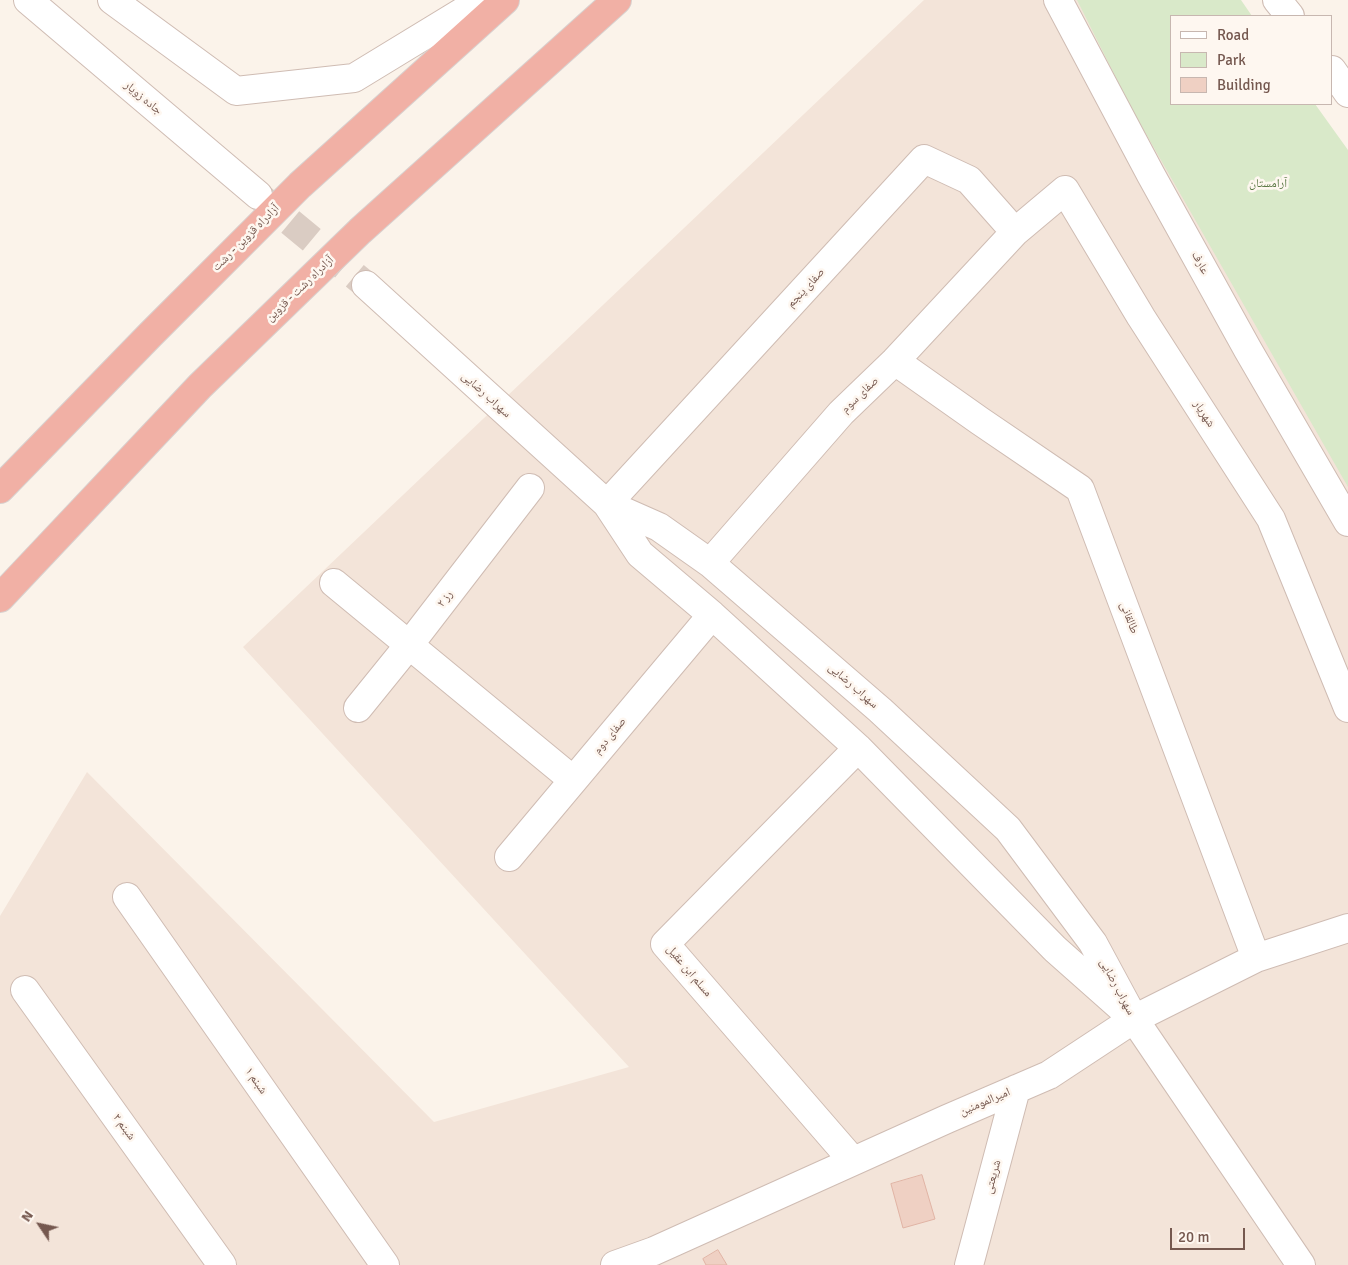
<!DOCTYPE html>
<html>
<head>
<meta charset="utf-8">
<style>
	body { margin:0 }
	#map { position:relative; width:1348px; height:1265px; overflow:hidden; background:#fbf3ea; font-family:Signika,sans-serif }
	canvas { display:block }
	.legend { position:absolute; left:1170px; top:15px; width:162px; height:90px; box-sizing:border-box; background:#fef7f0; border:1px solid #c7b7b0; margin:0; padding:6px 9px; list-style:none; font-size:15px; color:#75584f }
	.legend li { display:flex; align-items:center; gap:10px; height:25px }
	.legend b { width:25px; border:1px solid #c7b7b0 }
	.north { position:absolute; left:15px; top:1200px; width:50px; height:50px; -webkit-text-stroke:4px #fef7f0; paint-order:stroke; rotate:304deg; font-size:14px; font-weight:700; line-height:20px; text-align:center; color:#75584f }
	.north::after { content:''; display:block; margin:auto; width:18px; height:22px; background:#75584f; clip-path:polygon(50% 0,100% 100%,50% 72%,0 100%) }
	.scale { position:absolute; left:1170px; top:1228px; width:75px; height:22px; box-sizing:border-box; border:2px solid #75584f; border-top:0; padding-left:6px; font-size:15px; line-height:18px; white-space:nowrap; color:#75584f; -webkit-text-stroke:4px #fef7f0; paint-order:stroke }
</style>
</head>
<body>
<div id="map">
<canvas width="1348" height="1265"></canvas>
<ul class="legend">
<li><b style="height:6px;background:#fff"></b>Road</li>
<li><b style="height:14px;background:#d9e9c9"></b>Park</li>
<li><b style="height:14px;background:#efd0c3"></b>Building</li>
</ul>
<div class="north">N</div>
<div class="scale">20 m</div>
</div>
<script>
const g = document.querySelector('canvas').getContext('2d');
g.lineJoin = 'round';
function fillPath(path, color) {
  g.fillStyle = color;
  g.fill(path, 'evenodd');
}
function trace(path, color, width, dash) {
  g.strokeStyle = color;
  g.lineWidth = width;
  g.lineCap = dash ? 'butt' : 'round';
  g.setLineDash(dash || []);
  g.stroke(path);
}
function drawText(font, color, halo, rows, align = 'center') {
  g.font = font + ' Signika,"Noto Naskh Arabic",sans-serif';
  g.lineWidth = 5;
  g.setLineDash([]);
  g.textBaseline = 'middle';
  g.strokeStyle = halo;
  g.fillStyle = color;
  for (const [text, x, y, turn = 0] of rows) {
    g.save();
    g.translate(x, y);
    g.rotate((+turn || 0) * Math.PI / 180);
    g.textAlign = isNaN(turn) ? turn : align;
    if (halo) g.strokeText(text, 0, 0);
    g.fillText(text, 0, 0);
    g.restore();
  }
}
fillPath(new Path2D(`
	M924 0H1146L1172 104 1348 359V1265H0V916L87 772 434 1122 629 1067 243 647Z`), '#f3e4d9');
fillPath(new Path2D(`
	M1077 0H1241L1252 16H1172V104H1315L1348 150V487L1130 106Z`), '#d9e9c9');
const building = new Path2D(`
	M922 1175 935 1219 903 1228 891 1184Z
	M718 1250 727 1265H706L703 1259Z`);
fillPath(building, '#efd0c3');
trace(building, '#e1b4a5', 1);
trace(new Path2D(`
	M258 195 366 285`), '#daccc3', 28, [28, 14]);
const minor = new Path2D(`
	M28 0 258 195
	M112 0 236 91 354 78 482 0
	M1058 0 1151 175 1248 350 1348 522
	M1277 0 1290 16
	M1332 70 1348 93
	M366 285 607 504 640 554 712 615 858 748 1055 949 1134 1019
	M895 361 980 421 1080 489 1256 958
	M607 504 659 527 710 563 880 710 1008 829 1093 943 1134 1019 1301 1265
	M607 504 924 159 969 180 1015 232
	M710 563 841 413 895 361 1015 232 1065 190 1141 317 1271 519 1348 708
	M334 583 573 780
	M358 708 409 645 530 488
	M509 857 712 615
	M127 897 385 1265
	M25 990 222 1265
	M853 1161 665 944 858 748
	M615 1265 654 1251 947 1119 1049 1075 1134 1019 1256 958 1348 928
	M969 1265 1016 1089`);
const highway = new Path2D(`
	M0 489 150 335 300 185 505 0
	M0 598 200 386 360 231 617 0`);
trace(minor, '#cfbcb3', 30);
trace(highway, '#d8d0ce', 30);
trace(minor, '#fff', 28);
trace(highway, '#f1b0a5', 28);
drawText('12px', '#75584f', '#fef7f0', [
	["جاده زویار",143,98,40],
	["آزادراه قزوین - رشت",246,238,-45],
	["عارف",1200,263,61],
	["صفای پنجم",806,288,-47],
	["آزادراه رشت - قزوین",300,289,-44],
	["سهراب رضایی",486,395,42],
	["صفای سوم",860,395,-44],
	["شهریار",1204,414,57],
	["رز ۲",445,599,-52],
	["طالقانی",1129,618,69],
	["سهراب رضایی",853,686,41],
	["صفای دوم",610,736,-50],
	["مسلم ابن عقیل",689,971,50],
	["سهراب رضایی",1117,987,62],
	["شبنم ۱",256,1081,55],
	["امیرالمومنین",985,1102,-23],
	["شبنم ۲",124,1127,54],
	["شریعتی",993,1177,-75]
]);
drawText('12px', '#5c7947', '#fef7f0', [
	["آرامستان",1268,184]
]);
</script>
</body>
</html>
